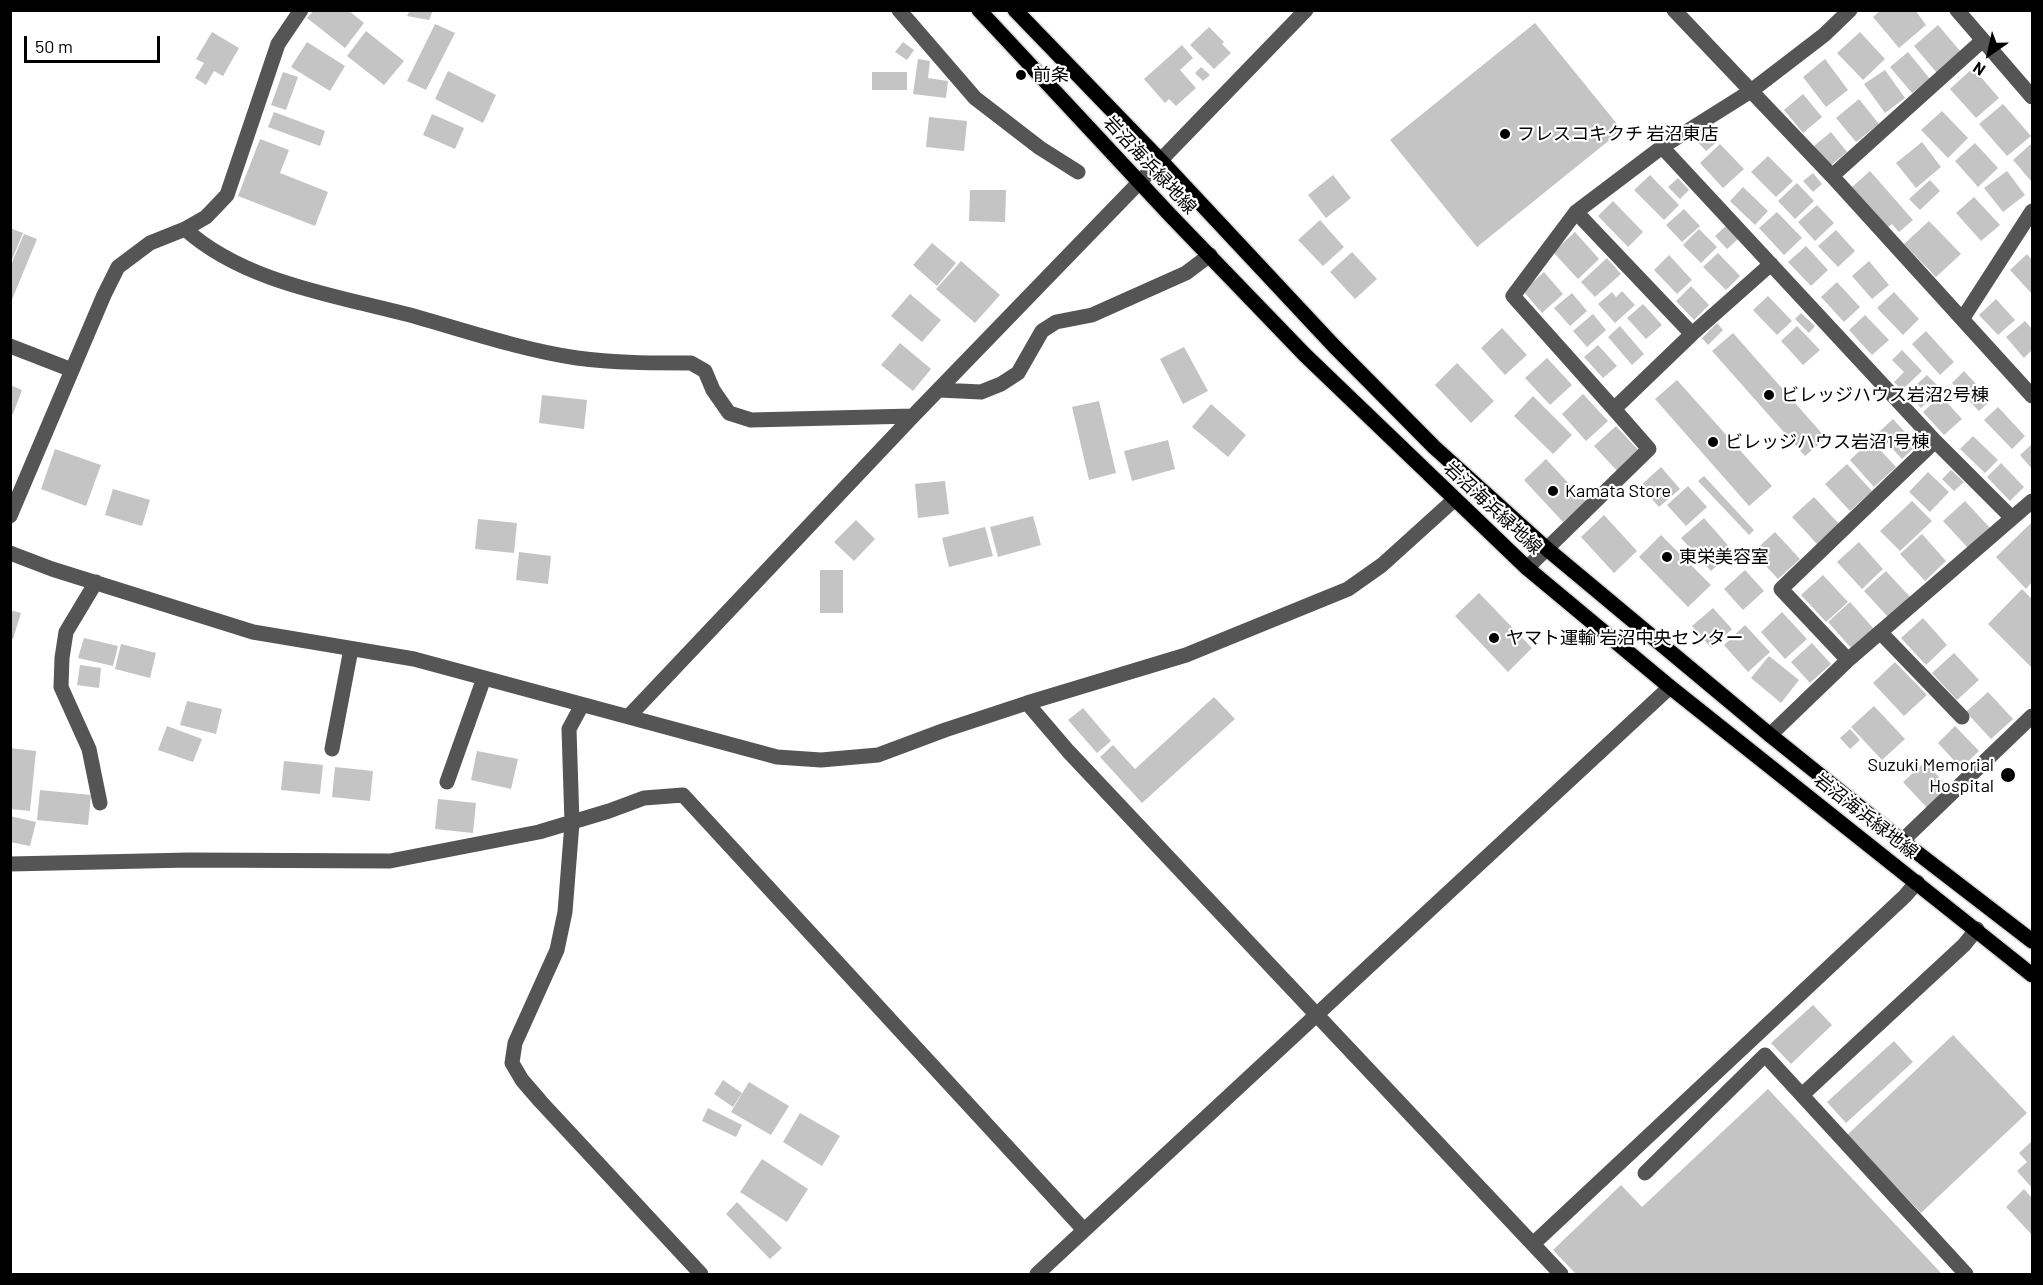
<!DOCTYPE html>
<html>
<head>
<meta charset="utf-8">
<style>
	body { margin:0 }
	#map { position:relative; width:2043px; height:1285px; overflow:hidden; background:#fff; font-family:Barlow,sans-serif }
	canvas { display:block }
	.frame { position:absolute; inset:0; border:12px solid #000; pointer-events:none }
	.north { position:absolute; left:1959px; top:24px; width:60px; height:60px; -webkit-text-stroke:4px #fff; paint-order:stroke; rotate:214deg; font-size:16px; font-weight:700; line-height:24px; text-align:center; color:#000 }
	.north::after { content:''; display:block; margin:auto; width:21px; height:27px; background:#000; clip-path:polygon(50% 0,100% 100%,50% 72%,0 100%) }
	.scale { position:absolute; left:24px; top:36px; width:136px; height:27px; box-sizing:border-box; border:3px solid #000; border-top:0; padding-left:8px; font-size:18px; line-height:21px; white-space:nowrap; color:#000; -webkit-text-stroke:4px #fff; paint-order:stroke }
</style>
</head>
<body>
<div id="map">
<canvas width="2043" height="1285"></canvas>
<div class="frame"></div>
<div class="north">N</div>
<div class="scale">50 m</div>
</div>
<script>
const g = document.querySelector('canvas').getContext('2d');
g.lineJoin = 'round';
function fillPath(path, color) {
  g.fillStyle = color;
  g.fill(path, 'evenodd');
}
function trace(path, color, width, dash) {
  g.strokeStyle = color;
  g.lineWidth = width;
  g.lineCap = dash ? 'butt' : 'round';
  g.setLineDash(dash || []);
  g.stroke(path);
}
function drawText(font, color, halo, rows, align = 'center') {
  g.font = font + ' Barlow,"Noto Sans JP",sans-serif';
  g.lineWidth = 4.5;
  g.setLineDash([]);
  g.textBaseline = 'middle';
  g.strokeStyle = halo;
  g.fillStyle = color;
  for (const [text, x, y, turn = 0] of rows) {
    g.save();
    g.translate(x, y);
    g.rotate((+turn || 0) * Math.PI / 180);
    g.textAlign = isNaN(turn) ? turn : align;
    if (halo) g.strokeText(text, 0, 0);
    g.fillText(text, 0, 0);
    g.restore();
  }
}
fillPath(new Path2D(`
	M314 10H348L364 23 345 48 307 18Z
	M410 10H433L429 20 407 16Z
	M1881 10H1915L1926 25 1899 48 1873 17Z
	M1535 23 1622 130 1477 247 1390 140Z
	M435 24 455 33 426 90 407 81Z
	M1938 25 1961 52 1937 73 1914 46Z
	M1209 27 1224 42 1222 44 1231 53 1214 69 1190 45Z
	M366 31 404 61 384 85 347 56Z
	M212 32 239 48 223 76 214 71 206 85 195 78 204 63 196 59Z
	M1860 32 1885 59 1863 80 1837 53Z
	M307 42 345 66 330 91 291 67Z
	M903 42 914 50 907 60 895 52Z
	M1182 45 1193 58 1180 70 1196 88 1176 106 1169 99 1165 103 1144 79Z
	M1908 52 1930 79 1912 93 1890 67Z
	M918 59 930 61 928 78 948 81 946 98 913 94Z
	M1825 59 1848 90 1826 107 1803 77Z
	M1201 67 1210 75 1203 81 1195 73Z
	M1973 68 1999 98 1976 118 1950 89Z
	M1885 70 1905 98 1885 113 1864 84Z
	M448 71 496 95 483 123 435 99Z
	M283 72 298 77 286 110 271 105Z
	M872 72H907V90H872Z
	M1803 94 1822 117 1803 133 1784 110Z
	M1859 99 1879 124 1856 142 1836 118Z
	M2003 104 2031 136 2007 156 1979 124Z
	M1942 111 1968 138 1948 158 1921 130Z
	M274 112 325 131 320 146 268 127Z
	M432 114 464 128 455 149 423 135Z
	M929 117 967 121 964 151 926 147Z
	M1706 130 1717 142 1706 151 1695 139Z
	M1831 132 1847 152 1830 166 1814 146Z
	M260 139 289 150 280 173 328 192 315 226 238 196Z
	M1922 142 1941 167 1916 188 1896 163Z
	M1975 143 1998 168 1978 187 1955 161Z
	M2032 143V180L2031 181 2013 160Z
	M1720 144 1744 169 1723 188 1700 163Z
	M1768 156 1793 181 1776 197 1751 172Z
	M1870 171 1913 220 1899 232 1892 224 1888 227 1852 187Z
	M2007 171 2025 195 2003 212 1984 188Z
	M1813 173 1822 184 1813 192 1803 181Z
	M1333 175 1351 198 1326 218 1308 195Z
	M1650 175 1679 205 1664 220 1634 190Z
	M1678 178 1689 190 1680 199 1668 187Z
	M1930 180 1940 191 1920 210 1909 199Z
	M1797 183 1814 201 1795 219 1778 201Z
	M1743 187 1768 211 1755 225 1730 201Z
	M970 190H1006L1005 222 969 221Z
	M1974 197 2000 225 1981 241 1956 213Z
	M1613 201 1643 232 1628 247 1598 216Z
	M1817 205 1834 223 1815 241 1798 222Z
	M1684 209 1700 226 1682 242 1666 225Z
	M1777 212 1802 238 1784 255 1759 228Z
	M1320 220 1344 247 1323 266 1298 240Z
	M1929 221 1961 254 1936 277 1904 244Z
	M1726 226 1738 239 1727 249 1715 236Z
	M10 228 23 233 11 262H10Z
	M1699 229 1717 247 1701 263 1683 245Z
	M1836 230 1855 251 1838 267 1818 246Z
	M1575 232 1599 259 1578 279 1553 252Z
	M24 234 37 239 11 302 10 267Z
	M932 243 956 263 937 286 913 265Z
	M1806 246 1828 270 1811 286 1788 262Z
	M1352 252 1377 279 1355 299 1330 272Z
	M1718 253 1740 276 1726 290 1703 267Z
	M2027 254 2032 260V294L2010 270Z
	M1669 255 1692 280 1677 294 1654 270Z
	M1607 258 1621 274 1595 297 1581 282Z
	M961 261 1000 295 975 323 936 289Z
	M1869 261 1889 285 1872 299 1852 276Z
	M1544 272 1563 294 1542 313 1523 291Z
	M1837 282 1860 307 1844 322 1821 297Z
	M1691 286 1709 305 1694 320 1676 301Z
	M1622 291 1635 305 1615 323 1598 304 1612 292 1616 297Z
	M1894 292 1919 319 1903 335 1877 308Z
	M1572 293 1587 311 1570 326 1554 308Z
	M910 294 941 320 922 342 891 316Z
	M1768 296 1792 321 1777 335 1753 310Z
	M1996 299 2015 320 1998 335 1979 315Z
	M1643 304 1662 325 1646 339 1627 318Z
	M1801 313 1815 326 1809 333 1795 319Z
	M1593 314 1606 330 1587 347 1573 331Z
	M1865 315 1889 340 1872 355 1849 330Z
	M2025 321 2032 329V350L2024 358 2006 337Z
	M1717 323 1723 330 1708 345 1702 338Z
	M1620 326 1644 354 1632 365 1608 337Z
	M1797 326 1820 350 1803 365 1781 341Z
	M1502 328 1527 355 1505 375 1481 348Z
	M1926 331 1954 362 1940 375 1912 344Z
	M1733 333 1826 438 1805 456 1712 351Z
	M900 343 931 369 913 391 881 365Z
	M1598 345 1617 366 1603 378 1584 357Z
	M1184 347 1208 391 1183 404 1160 359Z
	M1902 350 1922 371 1902 390 1894 382 1904 372 1892 360Z
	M1547 358 1572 385 1550 405 1525 378Z
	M1457 363 1494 401 1471 423 1435 385Z
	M1964 371 1991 400 1979 411 1952 383Z
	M1927 375 1941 389 1921 408 1913 399 1920 392 1917 384Z
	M1677 380 1772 486 1749 506 1655 399Z
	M10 385 22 390 13 414H10Z
	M1583 394 1608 421 1586 441 1562 414Z
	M542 395 587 400 584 429 539 423Z
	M1533 396 1572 435 1553 454 1514 416Z
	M1941 396 1962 419 1944 435 1923 412Z
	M1099 401 1116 473 1089 480 1072 407Z
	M1211 404 1246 435 1228 457 1192 427Z
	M1998 407 2025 436 2012 449 1984 420Z
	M1893 419 1917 445 1902 459 1878 433Z
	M1616 426 1641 453 1619 473 1594 446Z
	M1973 436 1998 460 1985 473 1960 449Z
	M1168 440 1175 469 1132 481 1124 451Z
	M1871 440 1896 467 1874 487 1850 460Z
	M2032 444V469L2020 455Z
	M55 449 101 465 86 506 41 489Z
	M1546 459 1585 501 1563 522 1524 480Z
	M2001 463 2024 487 2010 501 1987 477Z
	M1847 464 1872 491 1850 511 1825 484Z
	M1661 467 1680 489 1659 507 1640 486Z
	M1951 470 1964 482 1954 491 1942 479Z
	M1928 472 1949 492 1930 512 1909 492Z
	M1704 476 1754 530 1749 535 1698 481Z
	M945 481 949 514 918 518 915 484Z
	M1688 486 1707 507 1686 526 1667 505Z
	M113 489 150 500 142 526 105 515Z
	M1814 497 1839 524 1817 544 1792 517Z
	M1912 501 1932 521 1900 551 1880 531Z
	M1965 501 1990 528 1968 548 1943 521Z
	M1604 515 1637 551 1614 573 1581 537Z
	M1033 516 1041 545 998 557 990 527Z
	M1704 518 1733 551 1711 571 1681 538Z
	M478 519 517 523 514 553 475 549Z
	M856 520 875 539 854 561 834 542Z
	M2032 522V582L2026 589 1996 557Z
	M985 527 993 556 949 567 942 538Z
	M1775 532 1800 559 1778 579 1753 552Z
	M1922 534 1946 561 1925 581 1900 554Z
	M1661 535 1711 585 1688 607 1639 557Z
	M1859 542 1883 569 1862 589 1837 562Z
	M519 552 551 556 548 584 516 580Z
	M820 570H843V613H820Z
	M1745 570 1764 591 1743 610 1724 589Z
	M1886 571 1911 598 1889 618 1864 591Z
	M1823 575 1848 602 1826 622 1801 595Z
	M2022 589 2032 599V668L1988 624Z
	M1479 593 1532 648 1508 672 1455 616Z
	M1850 602 1874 629 1852 649 1828 622Z
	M1713 608 1732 629 1711 648 1692 626Z
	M10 610 21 613 13 639 10 638Z
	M1782 612 1807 639 1785 659 1761 632Z
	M1923 618 1947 645 1926 665 1901 638Z
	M1745 625 1770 652 1748 672 1724 645Z
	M84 638 118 646 113 666 78 658Z
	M1812 643 1831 664 1810 683 1791 662Z
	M121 644 156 653 150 678 115 669Z
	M1954 653 1979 680 1957 700 1932 673Z
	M1769 656 1799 680 1781 703 1751 678Z
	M1895 662 1927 695 1904 716 1873 683Z
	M80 665 101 668 99 688 77 685Z
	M1988 692 2013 719 1991 739 1966 712Z
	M1214 697 1235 719 1142 803 1100 757 1113 745 1135 769Z
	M187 701 222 709 216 734 180 725Z
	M1874 706 1905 739 1882 760 1851 727Z
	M1083 708 1111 741 1097 753 1068 720Z
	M167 726 202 739 193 762 158 750Z
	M1955 726 1979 751 1961 768 1938 743Z
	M1850 729 1860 740 1850 749 1840 738Z
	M10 748 36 751 30 811 10 809Z
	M477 751 518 759 511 789 471 780Z
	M284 761 323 765 320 794 281 790Z
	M1925 762 1950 789 1928 809 1903 782Z
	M335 767 373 771 370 801 332 797Z
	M40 790 91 795 88 825 37 820Z
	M438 799 476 803 473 833 435 829Z
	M10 816 36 822 30 846 10 842Z
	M1813 1005 1832 1025 1791 1064 1771 1043Z
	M1953 1035 2027 1113 1921 1213 1847 1135Z
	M1894 1041 1913 1062 1846 1123 1827 1102Z
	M723 1080 742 1093 733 1107 714 1094Z
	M749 1082 789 1106 771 1135 731 1112Z
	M1768 1089 1942 1274H1576L1553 1250 1621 1185 1642 1207Z
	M708 1108 742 1125 736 1137 702 1121Z
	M800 1113 840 1136 822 1166 783 1142Z
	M2032 1141V1188L2017 1171 2027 1162 2019 1153Z
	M762 1159 808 1189 787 1222 740 1192Z
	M2024 1189 2032 1198V1235L2006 1207Z
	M737 1202 782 1248 770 1259 726 1214Z`), '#c4c4c4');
const major = new Path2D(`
	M979 10 1170 215 1305 355 1527 568 1670 687 2032 975
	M1015 10 1161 161 1334 346 1434 447 1547 549 1770 735 1902 841 2032 941`);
trace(major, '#dbdbdb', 18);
trace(new Path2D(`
	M899 10 975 98 1040 148 1078 172
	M1674 10 1832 176 2032 396
	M1957 10 2032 97
	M1662 147 1935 441 1781 589 1848 660
	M1832 176 1983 40
	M1576 212 1692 334 1614 409
	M185 229C246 284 340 296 417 317 470 332 523 350 577 358 614 363 653 363 691 363L705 371 713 390 729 413 751 420 913 416
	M1963 318 2032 211
	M1692 334 1771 264
	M10 346 72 370
	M939 390 981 392 1001 384 1018 373 1042 331 1056 322 1092 315 1186 273 1210 255
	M1935 441 2012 518
	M10 516 104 295 118 267 150 243 185 229 206 217 227 195 278 44 301 10
	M10 553 52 569 253 632 414 659 777 757 821 760 878 755 945 730 1027 703 1186 655 1348 589 1382 565 1455 499
	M1527 568 1649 449 1614 409 1513 296 1576 212 1662 147 1751 91 1824 35 1850 10
	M96 582 66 632 62 658 61 687 89 749 100 803
	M1880 632 1962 717
	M1027 703 1068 751 1561 1274
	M582 705 569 729 572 823 565 912 557 950 515 1043 512 1063 522 1080 541 1102 701 1274
	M629 716 913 416 1306 10
	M1770 735 1848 660 2032 501
	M332 749 351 649
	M447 782 484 678
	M1902 841 2032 716
	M10 864 189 860 390 861 539 832 609 811 644 798 683 795 1084 1230
	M1802 1095 1964 945 1977 929
	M1645 1173 1765 1055 1966 1274
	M1533 1244 1905 896 1917 882
	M1037 1274 1670 687`), '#555', 15);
trace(major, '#000', 15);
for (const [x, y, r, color] of [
	[1021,75,6,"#000"],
	[1505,134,6,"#000"],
	[1769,395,6,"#000"],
	[1713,442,6,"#000"],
	[1553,491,6,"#000"],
	[1667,557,6,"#000"],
	[1494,638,6,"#000"],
	[2008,775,8,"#000"]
]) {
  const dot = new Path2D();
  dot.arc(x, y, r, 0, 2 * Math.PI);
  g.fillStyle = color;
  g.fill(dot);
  trace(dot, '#fff', 2);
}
drawText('18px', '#000', '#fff', [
	["前条",1033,75],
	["フレスコキクチ 岩沼東店",1517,134],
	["ビレッジハウス岩沼2号棟",1781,395],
	["ビレッジハウス岩沼1号棟",1725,442],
	["Kamata Store",1565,491],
	["東栄美容室",1679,557],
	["ヤマト運輸 岩沼中央センター",1506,638],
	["Suzuki Memorial",1994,765,"right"],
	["Hospital",1994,786,"right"]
], 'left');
drawText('18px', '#000', '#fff', [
	["岩沼海浜緑地線",1150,165,47],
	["岩沼海浜緑地線",1493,508,43],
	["岩沼海浜緑地線",1866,816,38]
]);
</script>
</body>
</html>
